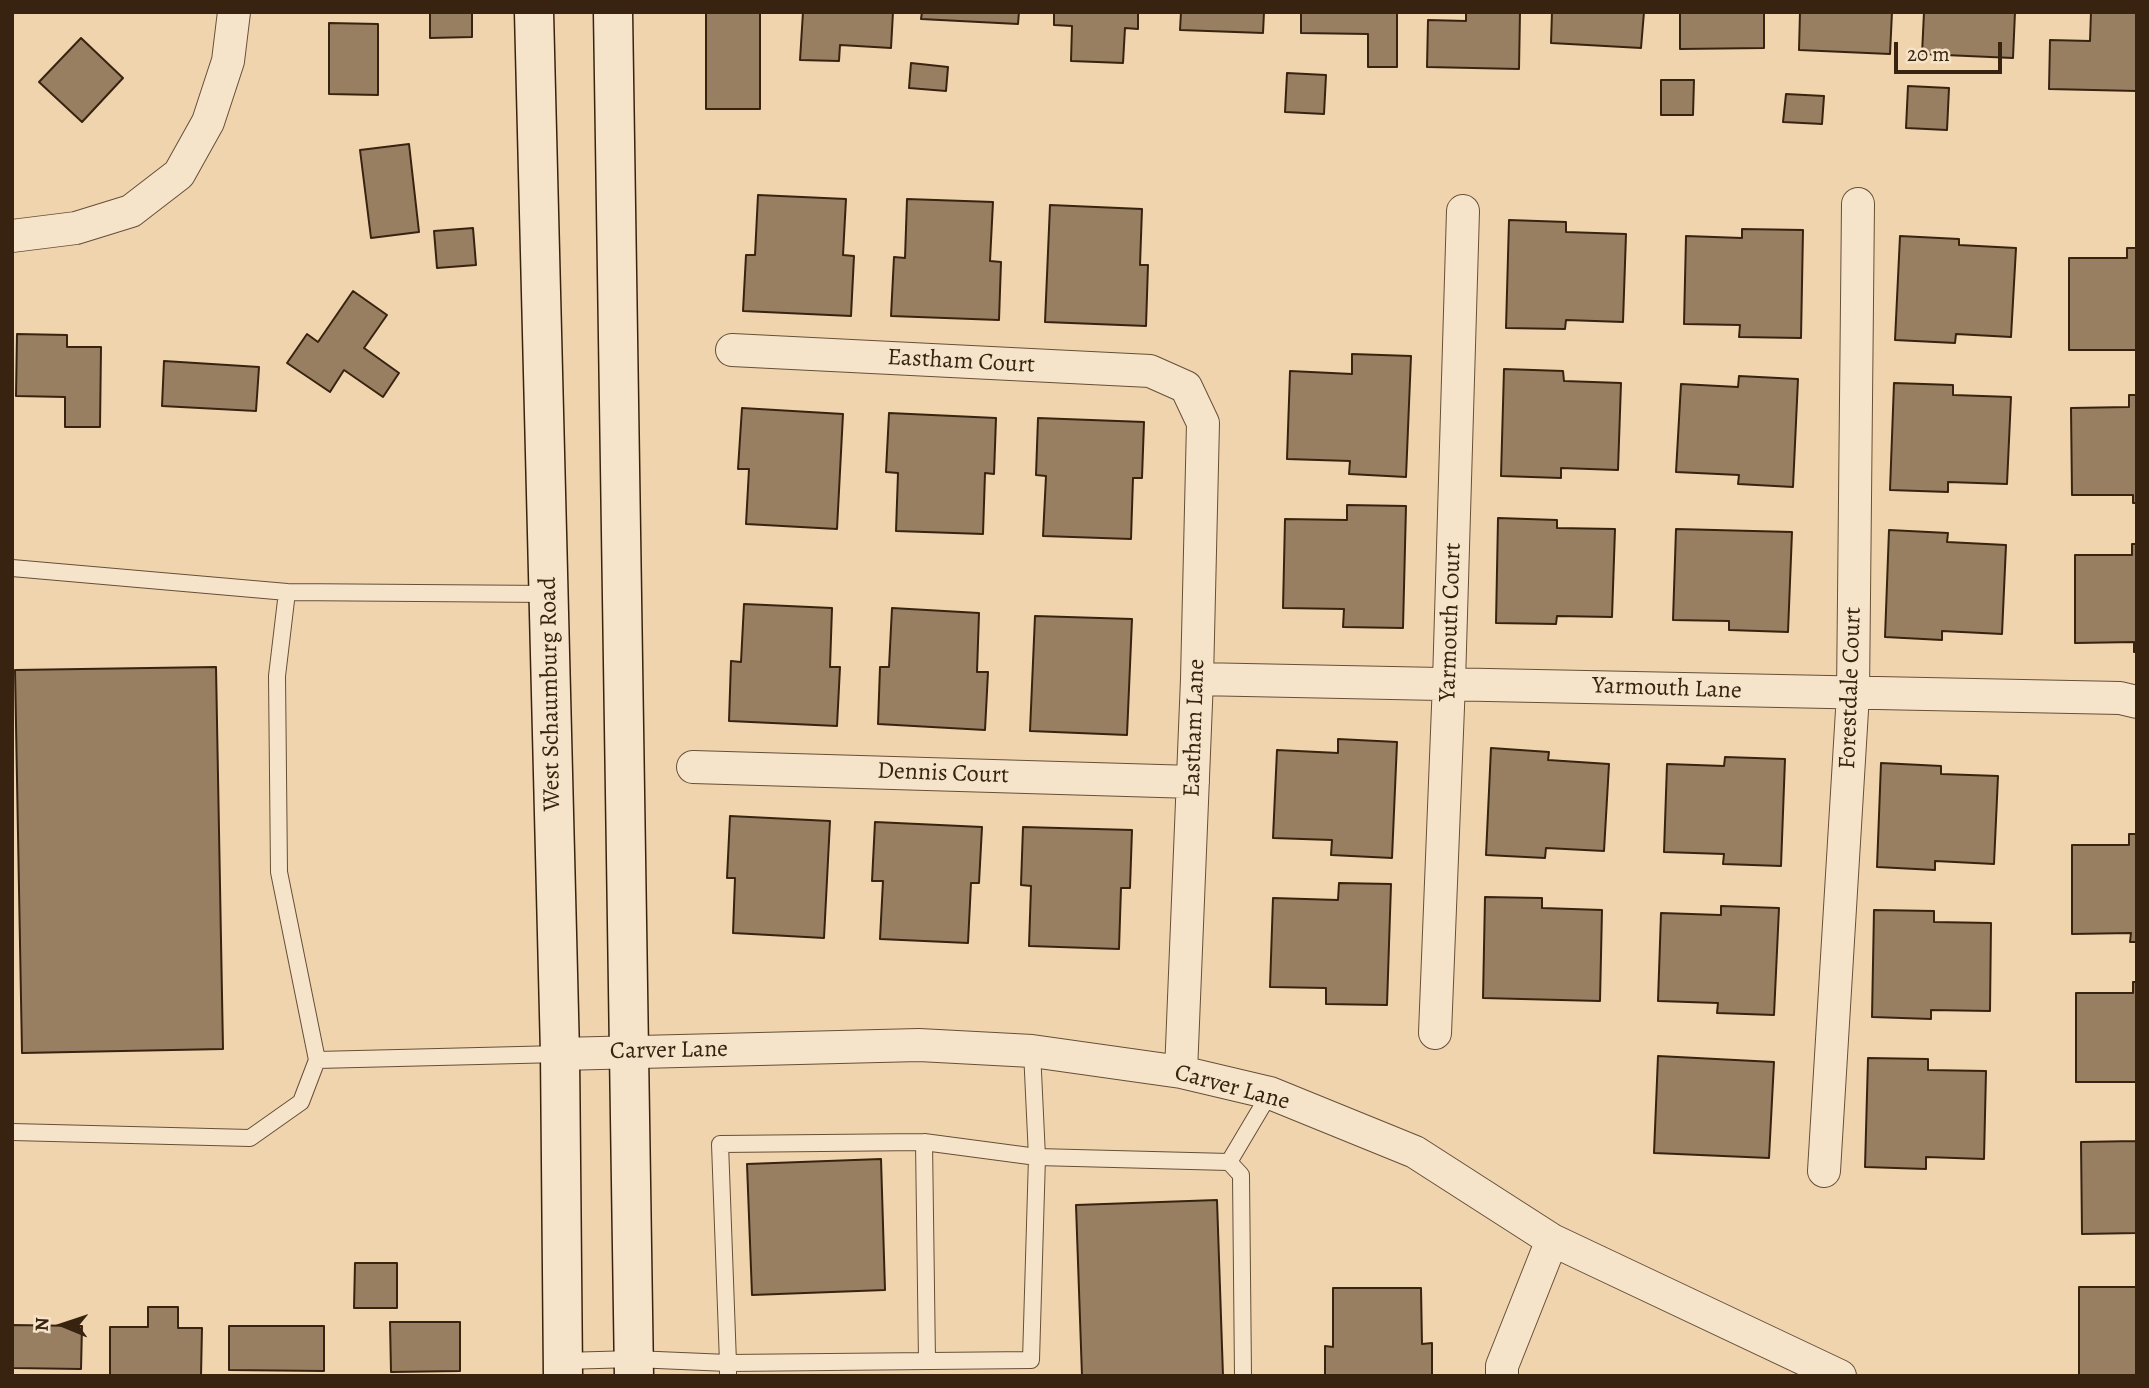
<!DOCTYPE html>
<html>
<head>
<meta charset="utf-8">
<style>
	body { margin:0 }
	#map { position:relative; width:2149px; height:1388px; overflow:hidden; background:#f0d4ae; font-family:Alegreya,serif }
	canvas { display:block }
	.frame { position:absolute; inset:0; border:14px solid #382310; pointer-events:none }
	.north { position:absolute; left:28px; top:1290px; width:70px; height:70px; -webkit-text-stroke:5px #f5e3ca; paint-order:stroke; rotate:272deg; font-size:19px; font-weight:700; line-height:28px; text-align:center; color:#382310 }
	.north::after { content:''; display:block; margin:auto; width:24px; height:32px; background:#382310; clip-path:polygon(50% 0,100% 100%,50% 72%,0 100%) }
	.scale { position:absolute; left:1894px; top:42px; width:108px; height:32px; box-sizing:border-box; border:4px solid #382310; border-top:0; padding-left:9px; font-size:21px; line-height:24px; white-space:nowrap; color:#382310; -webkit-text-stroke:5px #f5e3ca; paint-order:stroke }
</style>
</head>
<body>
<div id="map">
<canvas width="2149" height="1388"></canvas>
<div class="frame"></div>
<div class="north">N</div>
<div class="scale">20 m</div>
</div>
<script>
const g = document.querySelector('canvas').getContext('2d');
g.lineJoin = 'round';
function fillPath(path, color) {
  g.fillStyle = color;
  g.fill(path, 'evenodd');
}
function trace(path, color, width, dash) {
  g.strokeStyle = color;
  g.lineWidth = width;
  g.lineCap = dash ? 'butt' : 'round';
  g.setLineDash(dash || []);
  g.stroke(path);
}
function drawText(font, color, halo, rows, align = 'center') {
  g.font = font + ' Alegreya,serif';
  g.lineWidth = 5;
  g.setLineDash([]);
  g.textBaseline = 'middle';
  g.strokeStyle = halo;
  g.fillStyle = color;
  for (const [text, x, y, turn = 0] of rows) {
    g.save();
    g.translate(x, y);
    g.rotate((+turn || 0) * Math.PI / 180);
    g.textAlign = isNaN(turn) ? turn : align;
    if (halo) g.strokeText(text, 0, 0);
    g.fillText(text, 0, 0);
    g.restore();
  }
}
const building = new Path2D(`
	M430 12H472V37L430 38Z
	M706 12H760V109H706Z
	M803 12H893L891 48 840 45 839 61 800 60Z
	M922 12H1019L1018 24 921 19Z
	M1054 12H1138V29L1125 28 1123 63 1071 61 1072 26 1054 25Z
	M1181 12H1264L1263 33 1180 30Z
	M1301 12H1397V67H1368V34L1301 33Z
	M1466 12H1520L1519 69 1427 67 1428 20 1466 21Z
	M1552 12H1644L1641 48 1551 43Z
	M1680 12H1764V48L1680 49Z
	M1800 12H1892L1890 54 1799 50Z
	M1924 12H2015L2013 58 1922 54Z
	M2091 12H2137V91L2049 89 2050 40 2090 41Z
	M329 23 378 24V95L329 94Z
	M81 38 123 78 82 122 39 82Z
	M911 63 948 67 946 91 909 88Z
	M1287 73 1326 75 1324 114 1285 112Z
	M1661 80H1694L1693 115H1661Z
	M1908 86 1949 88 1947 130 1906 128Z
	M1786 94 1824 96 1822 124 1783 122Z
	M409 144 419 232 371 238 360 150Z
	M758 195 846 199 843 255 854 256 851 316 743 311 746 255H755Z
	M907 199 993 202 990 261 1001 262 999 320 891 316 894 257 905 258Z
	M1050 205 1142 209 1140 265H1148L1146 326 1045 322Z
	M1509 220 1566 222V232L1626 234 1623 322 1566 320 1565 329 1506 328Z
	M473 228 476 265 437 268 434 231Z
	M1742 229 1803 230 1801 338 1739 337 1740 325 1684 324 1686 236 1742 238Z
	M1900 236 1959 239V245L2016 248 2011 337 1956 334 1955 343 1895 340Z
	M2127 248H2137V350H2069V258H2127Z
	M353 291 387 315 364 348 399 373 383 397 344 370 330 392 287 363 307 334 318 342Z
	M17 334 67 335V347H101L100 427H65V397L16 396Z
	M1352 354 1411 356 1406 477 1349 474 1350 461 1287 459 1290 371 1352 374Z
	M164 361 259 367 256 411 162 406Z
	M1504 369 1563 371 1564 381 1621 383 1618 470 1561 468V478L1501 476Z
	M1739 376 1798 379 1793 487 1738 484 1739 475 1676 472 1681 384 1738 387Z
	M1894 383 1953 385V395L2011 397 2007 484 1948 482V492L1890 490Z
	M2129 395H2137V503H2133V495H2072L2071 408 2129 407Z
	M742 408 843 414 837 529 746 524 749 469H738Z
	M889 413 996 418 994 474 985 473 983 534 896 531 898 473 886 472Z
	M1038 418 1144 422 1142 478H1133L1131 539 1043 536 1046 476 1036 475Z
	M1347 505 1406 506 1403 628 1343 627 1344 609 1283 608 1285 519 1347 520Z
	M1498 518 1557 520V528L1615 529 1612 617 1557 616 1556 624 1496 623Z
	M1676 529 1792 532 1788 632 1729 630V621L1673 620Z
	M1889 530 1948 533 1947 542 2006 545 2002 634 1942 631V640L1885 637Z
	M2132 544H2137V652H2134V642L2075 643V555H2132Z
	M744 604 832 608 830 667H840L837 726 729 721 731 661 741 662Z
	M892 608 979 613 977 672H988L985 730 878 724 880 667H889Z
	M1035 616 1132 619 1127 735 1030 731Z
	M216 667 223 1049 22 1053 15 670Z
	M1338 739 1397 742 1392 858 1331 855 1332 840 1273 838 1277 750 1338 753Z
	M1491 748 1549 752 1548 760 1609 764 1604 851 1546 848 1545 858 1486 855Z
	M1725 757 1785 759 1781 866 1723 864 1724 854 1664 852 1667 764 1724 766Z
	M1881 763 1941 766V774L1998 776 1994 864 1935 861V870L1877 867Z
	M730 816 830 821 824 938 733 933 735 878H727Z
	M875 822 982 827 979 883H971L968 943 880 939 883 881H872Z
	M1023 827 1132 830 1130 888H1121L1119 949 1029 946 1031 886 1021 885Z
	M2129 834H2137V942H2130L2131 933 2072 934V845H2129Z
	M1339 883 1391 884 1387 1005 1326 1004V988L1270 987 1273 898 1338 900Z
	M1485 897 1542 898V908L1602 910 1600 1001 1483 998Z
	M1721 906 1779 908 1774 1015 1717 1013 1718 1003 1658 1001 1661 913 1721 915Z
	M1874 910 1934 911V922L1991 923 1990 1011 1931 1010V1019L1872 1017Z
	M2133 982H2137V1089L2136 1082H2076V993H2133Z
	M1658 1056 1774 1062 1769 1158 1654 1153Z
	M1868 1058 1928 1059V1070L1986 1071 1984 1159 1926 1157V1169L1865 1167Z
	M2136 1133H2137V1233L2082 1234 2081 1142 2136 1141Z
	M881 1159 885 1290 752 1295 747 1164Z
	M1217 1200 1223 1376H1082L1076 1205Z
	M355 1263H397V1308H354Z
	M2079 1287H2137V1375H2079Z
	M1333 1288H1421L1422 1344 1432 1343V1376H1325V1346L1333 1347Z
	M148 1307H178V1328H202L201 1376H110V1327H148Z
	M390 1322H460V1371L391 1372Z
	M12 1325 82 1326 81 1369 12 1368Z
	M229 1326H324V1371L229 1370Z`);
fillPath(building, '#987f62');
trace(building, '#382310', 2);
const service = new Path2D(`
	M12 568 287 592
	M549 594 287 592 277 676 279 872 317 1060 560 1054
	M1032 1051 1037 1157 1229 1162 1270 1093
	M12 1132 250 1138 301 1102 317 1060
	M924 1142 927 1361
	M1229 1162 1241 1175 1243 1376
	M563 1361 634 1359 728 1363 1031 1360 1037 1157 924 1142 720 1144 728 1363V1376`);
const minor = new Path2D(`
	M12 236 76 228 131 211 179 174 208 122 228 61 234 12
	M732 350 1150 371 1186 387 1203 423 1197 679 1181 1072
	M1197 679C1505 683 1812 694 2120 698L2137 702
	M693 767 1193 782
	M1435 1033 1449 682 1463 211
	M560 1054 919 1045 1032 1051 1181 1072 1270 1093 1415 1152 1552 1240 1840 1376
	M1824 1171 1853 694 1858 204
	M1502 1376V1366L1552 1240`);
const secondary = new Path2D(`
	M534 12 560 1054 563 1376
	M613 12 634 1376`);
trace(service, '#664f38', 18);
trace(minor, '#664f38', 34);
trace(secondary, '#382310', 41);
trace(service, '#f5e3ca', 16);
trace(minor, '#f5e3ca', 32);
trace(secondary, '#f5e3ca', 38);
drawText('24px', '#382310', '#f5e3ca', [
	["Eastham Court",961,362,3],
	["Yarmouth Court",1451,622,-88],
	["Forestdale Court",1851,688,-88],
	["Yarmouth Lane",1667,689,2],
	["West Schaumburg Road",551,694,-91],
	["Eastham Lane",1195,728,-88],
	["Dennis Court",943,774,2],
	["Carver Lane",669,1051,-1],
	["Carver Lane",1232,1088,15]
]);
</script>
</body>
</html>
